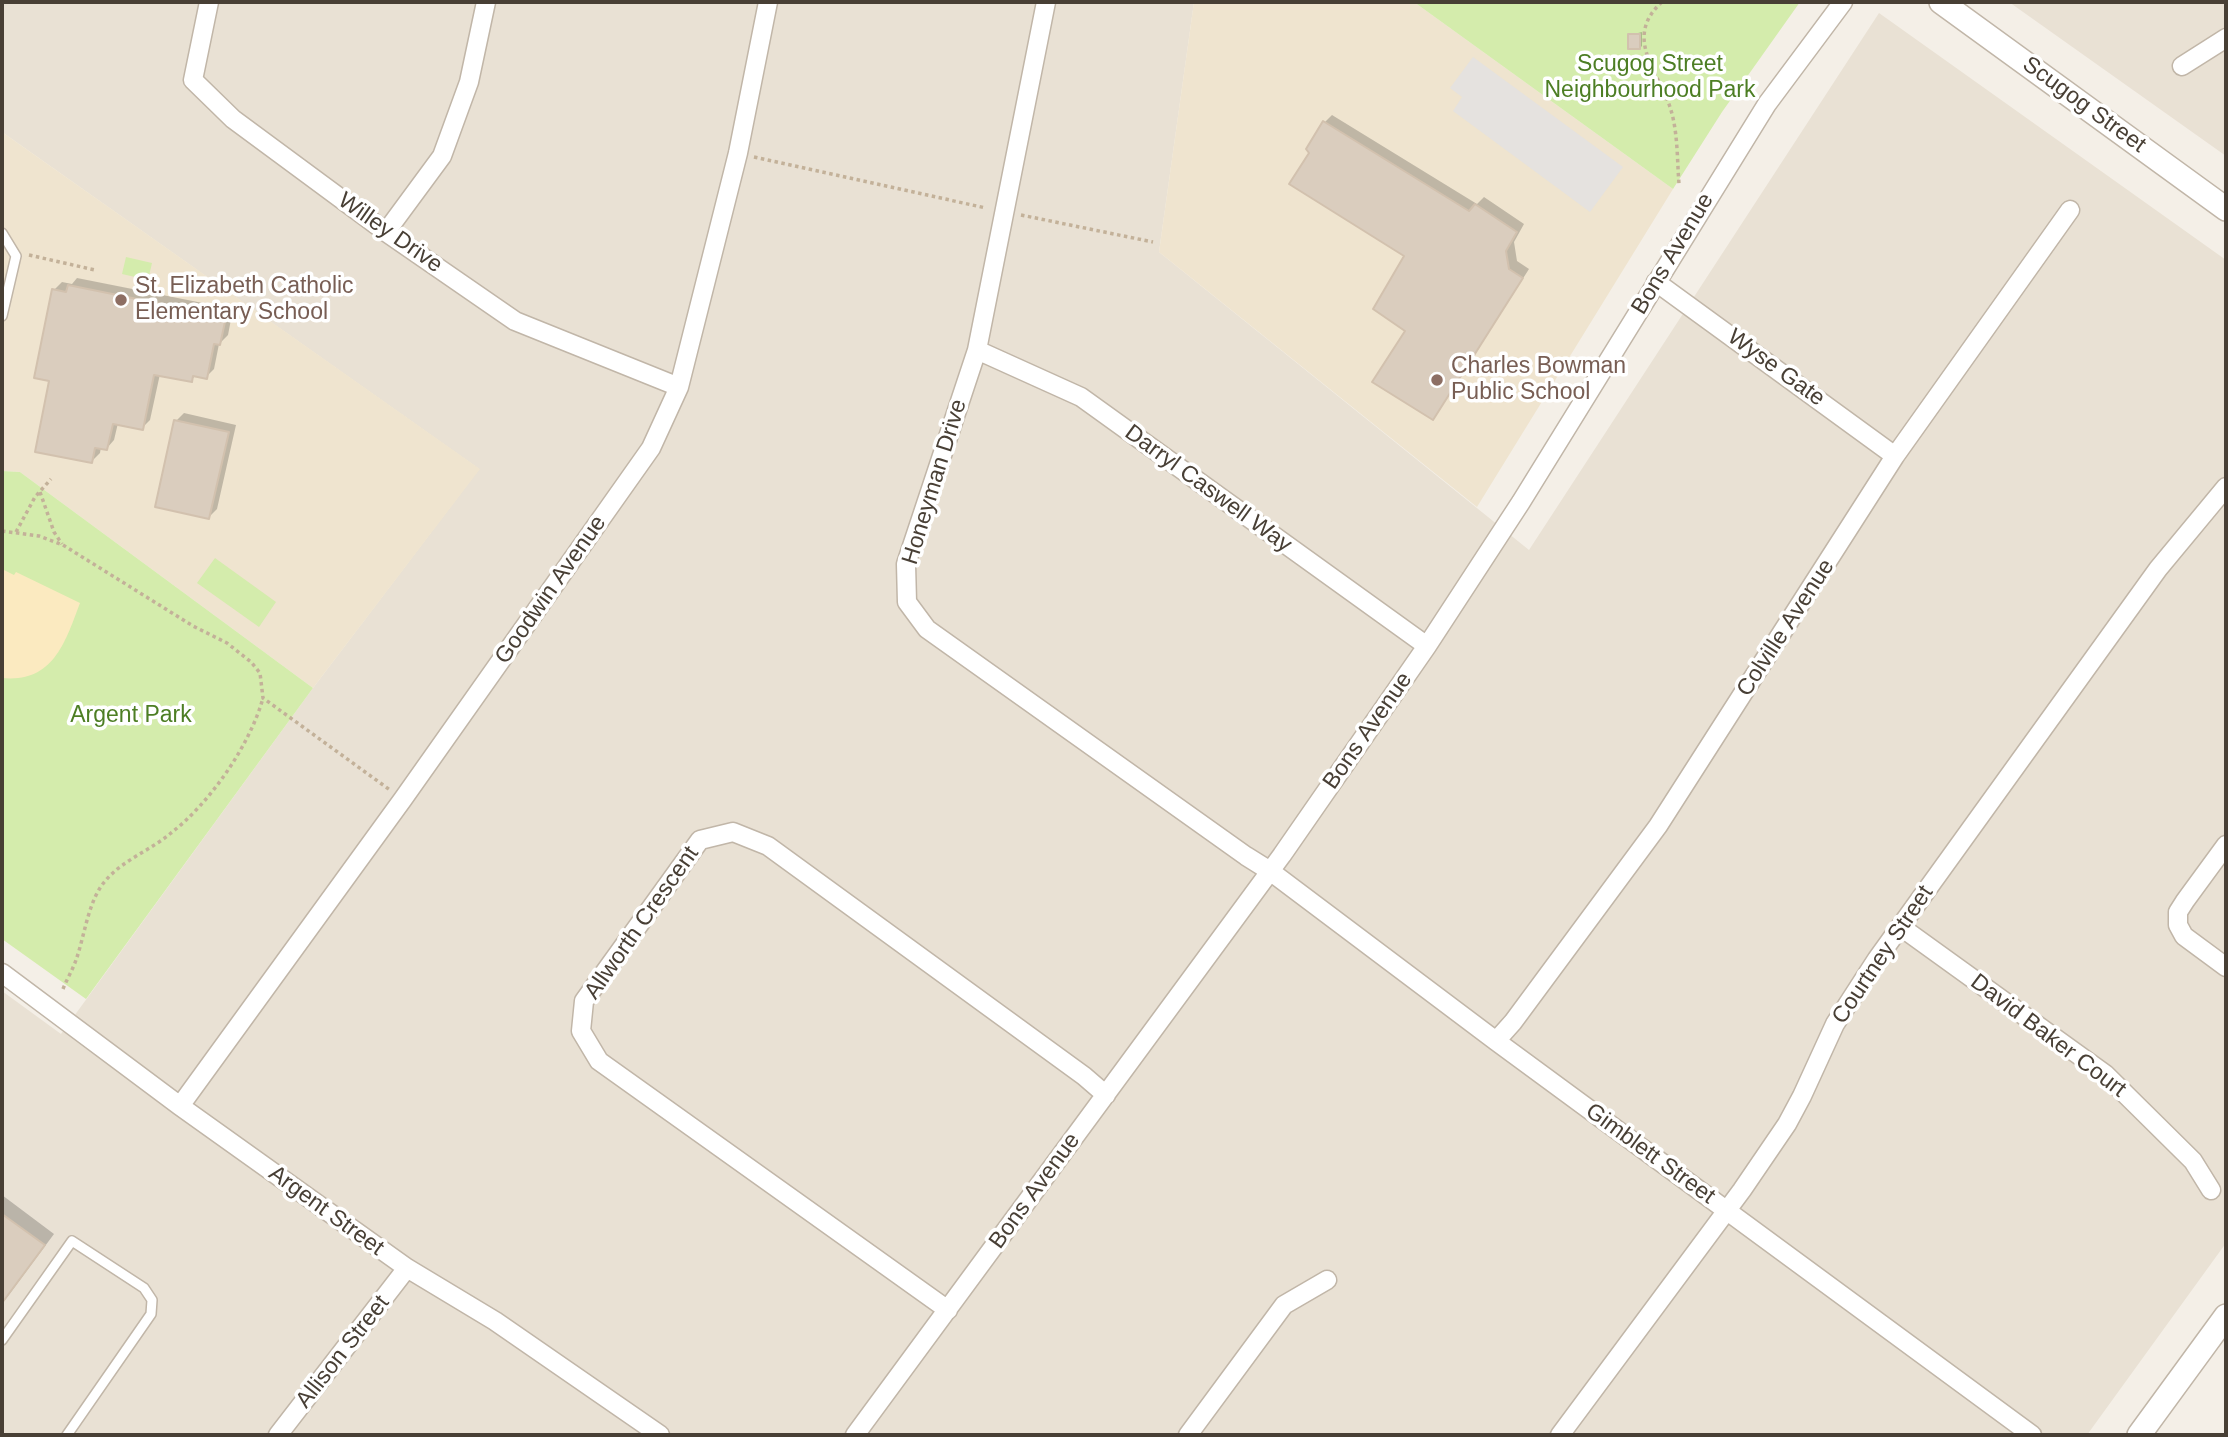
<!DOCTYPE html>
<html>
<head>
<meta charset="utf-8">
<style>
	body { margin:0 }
	#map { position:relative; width:2228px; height:1437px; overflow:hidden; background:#f4efe7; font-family:Helvetica,sans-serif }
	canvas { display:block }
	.frame { position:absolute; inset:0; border:4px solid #483f35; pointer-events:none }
</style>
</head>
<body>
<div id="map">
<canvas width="2228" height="1437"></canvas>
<div class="frame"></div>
</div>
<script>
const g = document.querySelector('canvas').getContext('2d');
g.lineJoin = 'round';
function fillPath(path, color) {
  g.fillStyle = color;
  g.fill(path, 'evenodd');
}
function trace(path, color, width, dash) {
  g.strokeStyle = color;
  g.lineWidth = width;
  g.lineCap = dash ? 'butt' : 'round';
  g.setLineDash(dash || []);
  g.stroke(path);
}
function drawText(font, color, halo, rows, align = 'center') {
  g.font = font + ' Helvetica,sans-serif';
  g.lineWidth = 7;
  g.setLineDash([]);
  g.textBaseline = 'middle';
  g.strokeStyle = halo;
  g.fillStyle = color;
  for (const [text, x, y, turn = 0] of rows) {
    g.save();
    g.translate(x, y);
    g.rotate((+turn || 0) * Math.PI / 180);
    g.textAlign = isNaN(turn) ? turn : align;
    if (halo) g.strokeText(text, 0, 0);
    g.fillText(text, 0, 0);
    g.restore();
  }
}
fillPath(new Path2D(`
	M2 2H1194L1159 252 1529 550 1879 13 2226 260V1243L2087 1435H2V991L61 1034 313 688 479 469 2 132Z
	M2009 2H2226V156Z`), '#e9e1d4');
fillPath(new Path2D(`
	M1194 2H1414L1673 189 1477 507 1159 252Z
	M2 132 480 469 313 688 20 472 2 471Z`), '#efe4cf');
fillPath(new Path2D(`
	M1414 2H1800L1722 112 1673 189Z
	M126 257 152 263 148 280 122 274Z
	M2 471 20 472 313 688 86 999 2 939Z
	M215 558 276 602 259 627 197 583Z`), '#d4ecac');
fillPath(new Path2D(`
	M2 569 14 575 16 572 80 603C65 643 53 683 2 678Z`), '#fbeac0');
fillPath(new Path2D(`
	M1473 57 1623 167 1590 212 1453 111 1462 97 1450 88Z`), '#e5e2df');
fillPath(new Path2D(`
	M1642 32V46L1640 48 1630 35Z
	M1332 115 1477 204 1484 197 1524 224 1514 242 1517 261 1529 269 1440 409 1433 417 1407 330V255L1311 153 1324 123Z
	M77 278 233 309 228 335 219 344 214 369 206 377 196 375 191 380 160 374 150 420 142 428 118 423 114 440 107 448 101 447 100 453 92 461 52 379 54 290 62 282 72 284Z
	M184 413 236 425 217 509 209 517 176 421Z
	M2 1195 54 1234 2 1304Z`), '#0003');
const building = new Path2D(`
	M1628 34H1640V49H1628Z
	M1323 121 1469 211 1475 204 1517 232 1506 251 1509 269 1523 278 1433 420 1372 382 1405 331 1373 309 1404 256 1289 184 1309 153 1306 149Z
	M68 285 226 317 220 345 214 344 207 379 193 376 192 382 154 375 143 430 113 424 107 450 95 448 92 463 35 452 49 381 34 378 52 289 66 292Z
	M174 420 229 432 209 519 155 507Z
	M2 1214 45 1245 2 1303Z`);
fillPath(building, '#dacdbe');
trace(building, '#d2c1ae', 2);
const service = new Path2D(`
	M2 233 16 256 2 316
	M2 1340 72 1241 144 1288 152 1300 151 1314 67 1435`);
const minor = new Path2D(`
	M209 2 193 80 233 119 386 232 515 321 679 387
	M1046 2 977 350 906 564 907 602 927 629 1246 856 1270 871 1496 1041 2032 1435
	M2182 66 2226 38
	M386 232 442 156 469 82 486 2
	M1656 282 1895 456
	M977 350 1081 397 1427 646
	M2226 845 2185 901 2178 912V925L2184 936 2226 967
	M1901 927 2105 1074 2193 1161 2211 1190
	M2 973 180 1106 407 1268 495 1321 660 1435
	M1496 1041 1513 1022 1658 826 1895 456 2070 210
	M180 1106 403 799 651 448 679 387 738 153 768 2
	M948 1310 599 1061 581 1031 584 1001 700 840 733 832 768 846 1084 1076 1106 1095
	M278 1435 407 1268
	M855 1435 1282 855 1427 646 1521 502 1767 104 1843 2
	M1188 1435 1284 1305 1327 1280
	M1560 1435 1742 1190 1787 1124 1802 1096 1835 1024 1877 959 2158 569 2226 487`);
const tertiary = new Path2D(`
	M1941 2 2226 209
	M2139 1435 2226 1316`);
trace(service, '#c1b6a8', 12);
trace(minor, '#c1b6a8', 21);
trace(tertiary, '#c1b6a8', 26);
trace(new Path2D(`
	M1662 2C1623 37 1658 71 1670 107 1678 131 1677 159 1679 184
	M754 157 986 208
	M1021 215 1153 242
	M29 255 95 270
	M40 492 54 532 62 544
	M2 531 39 536 63 545 193 626 227 643 251 662 260 673 263 698 390 790
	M16 532 35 497 51 479
	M63 989C67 979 73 969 76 960 85 935 88 900 106 880 123 860 151 850 171 833 210 803 250 745 263 698`), '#c3b199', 3.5, [3.5, 3.5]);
trace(service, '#fff', 9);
trace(minor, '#fff', 18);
trace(tertiary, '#fff', 23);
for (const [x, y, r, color] of [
	[121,300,7,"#8d6e63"],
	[1437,380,7,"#8d6e63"]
]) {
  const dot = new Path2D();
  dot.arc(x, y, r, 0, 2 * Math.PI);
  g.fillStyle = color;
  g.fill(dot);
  trace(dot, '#fff', 2.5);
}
drawText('23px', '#4d7e24', '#fff', [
	["Scugog Street",1650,65],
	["Neighbourhood Park",1650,91],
	["Argent Park",131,716]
]);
drawText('23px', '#483f35', '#fff', [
	["Scugog Street",2084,105,36],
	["Willey Drive",390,233,35],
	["Bons Avenue",1673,254,-59],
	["Wyse Gate",1776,368,36],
	["Honeyman Drive",935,482,-73],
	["Darryl Caswell Way",1208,489,36],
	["Goodwin Avenue",551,590,-55],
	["Colville Avenue",1786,628,-57],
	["Bons Avenue",1368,731,-55],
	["Allworth Crescent",642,923,-55],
	["Courtney Street",1883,955,-56],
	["David Baker Court",2048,1036,37],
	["Gimblett Street",1650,1154,36],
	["Bons Avenue",1035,1191,-54],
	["Argent Street",326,1211,36],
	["Allison Street",343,1352,-52]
]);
drawText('23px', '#785e54', '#fff', [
	["St. Elizabeth Catholic",135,287],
	["Elementary School",135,313],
	["Charles Bowman",1451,367],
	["Public School",1451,393]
], 'left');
</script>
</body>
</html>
